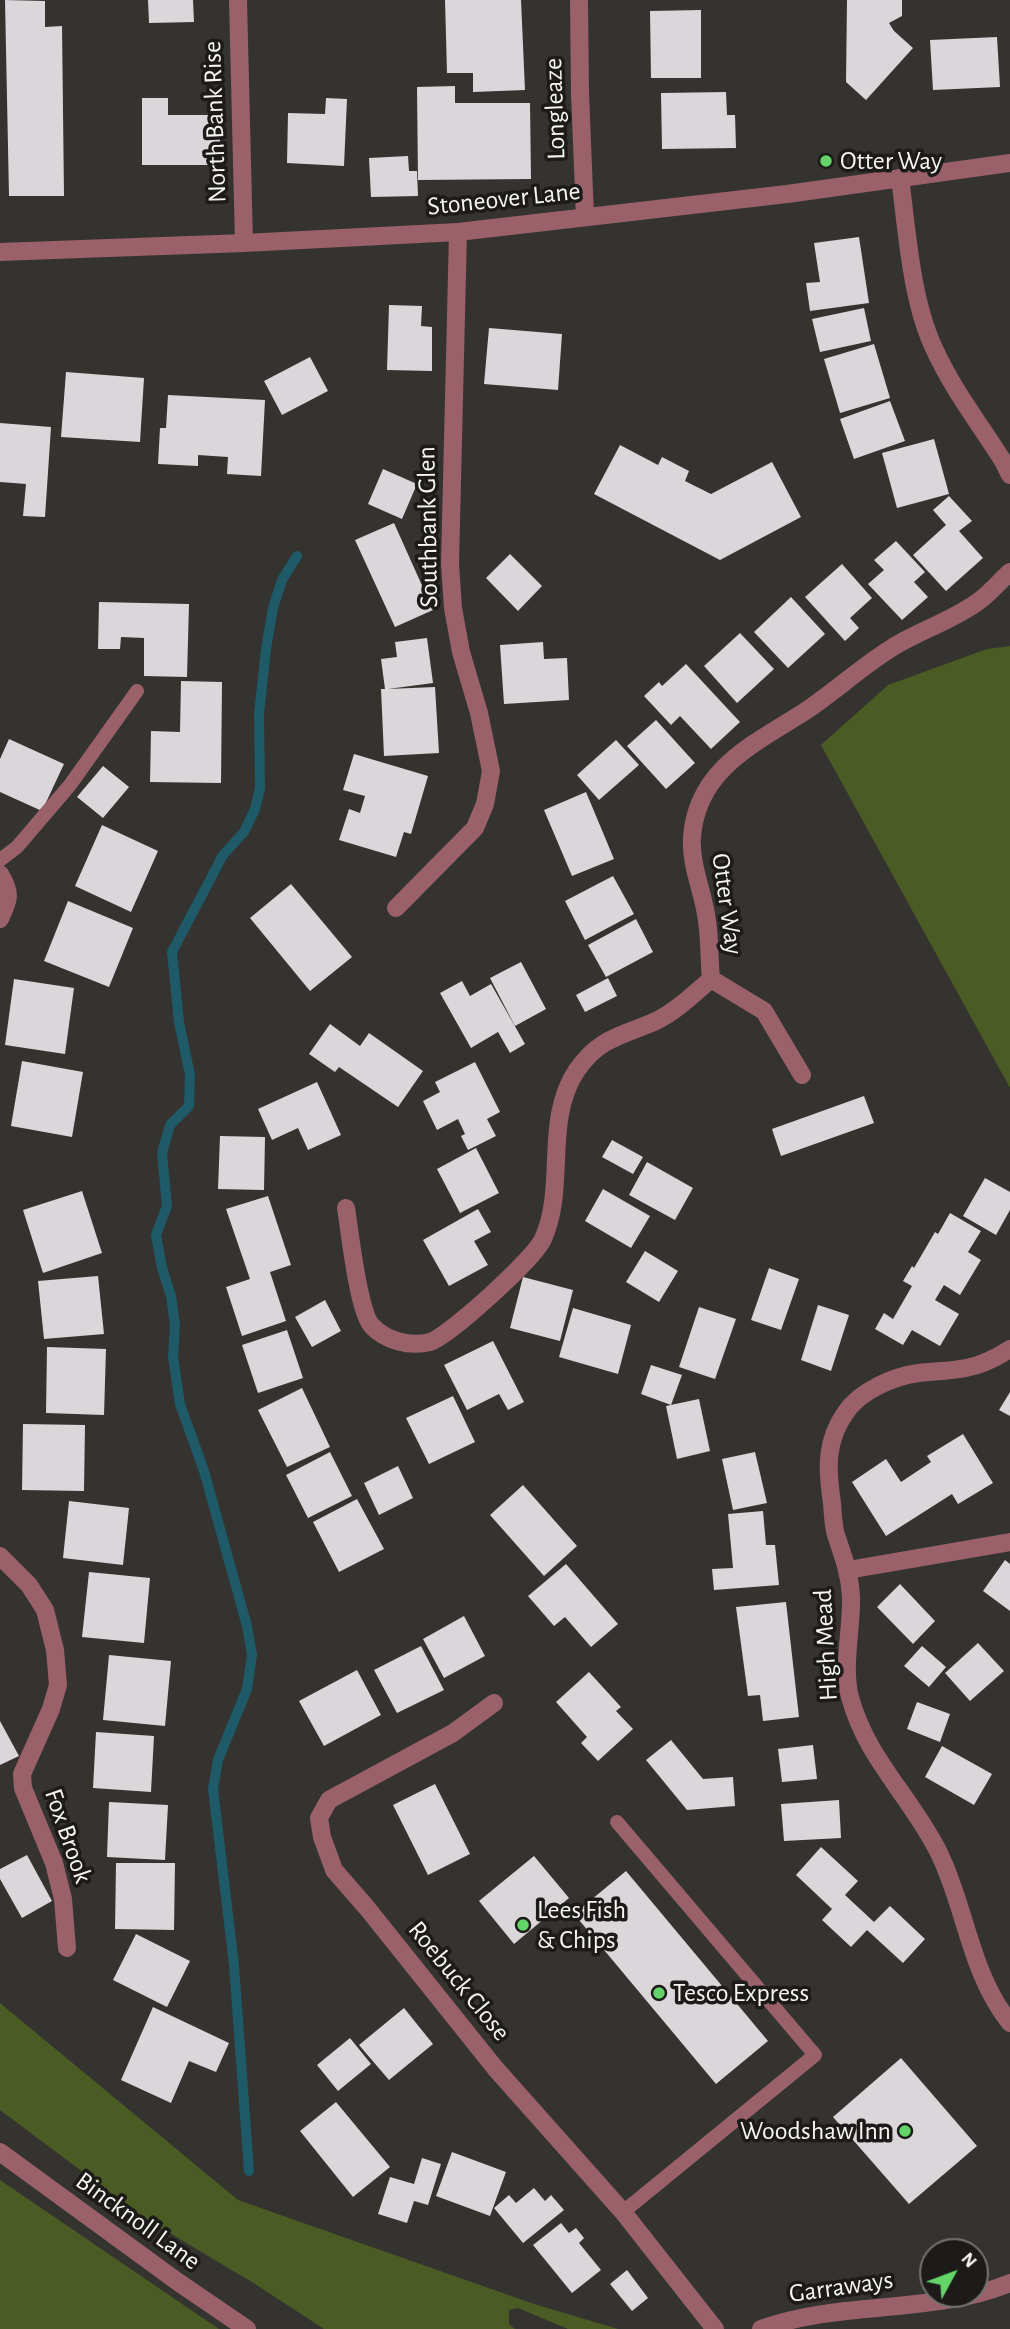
<!DOCTYPE html>
<html>
<head>
<meta charset="utf-8">
<style>
	body { margin:0 }
	#map { position:relative; width:1010px; height:2329px; overflow:hidden; background:#35332f; font-family:"Alegreya Sans",sans-serif }
	canvas { display:block }
	.north { position:absolute; left:919px; top:2238px; width:70px; height:70px; box-sizing:border-box; background:#1c1b19; border:2px solid #737270; border-radius:50%; rotate:49deg; font-size:19px; font-weight:700; line-height:28px; text-align:center; color:#f6f5f2 }
	.north::after { content:''; display:block; margin:auto; width:24px; height:32px; background:#63d468; clip-path:polygon(50% 0,100% 100%,50% 72%,0 100%) }
</style>
</head>
<body>
<div id="map">
<canvas width="1010" height="2329"></canvas>
<div class="north">N</div>
</div>
<script>
const g = document.querySelector('canvas').getContext('2d');
g.lineJoin = 'round';
function fillPath(path, color) {
  g.fillStyle = color;
  g.fill(path, 'evenodd');
}
function trace(path, color, width, dash) {
  g.strokeStyle = color;
  g.lineWidth = width;
  g.lineCap = dash ? 'butt' : 'round';
  g.setLineDash(dash || []);
  g.stroke(path);
}
function drawText(font, color, halo, rows, align = 'center') {
  g.font = font + ' "Alegreya Sans",sans-serif';
  g.lineWidth = 7;
  g.setLineDash([]);
  g.textBaseline = 'middle';
  g.strokeStyle = halo;
  g.fillStyle = color;
  for (const [text, x, y, turn = 0] of rows) {
    g.save();
    g.translate(x, y);
    g.rotate((+turn || 0) * Math.PI / 180);
    g.textAlign = isNaN(turn) ? turn : align;
    if (halo) g.strokeText(text, 0, 0);
    g.fillText(text, 0, 0);
    g.restore();
  }
}
fillPath(new Path2D(`
	M1010 646V1088L821 745 888 685 987 649Z
	M0 2003 238 2200 534 2304 618 2329H568L518 2308 509 2310V2324L515 2329H324L255 2284 143 2217 0 2110Z
	M0 2180 219 2329H0Z`), '#4a5b24');
trace(new Path2D(`
	M249 2171 234 1965 213 1789 218 1760 247 1689 252 1655 247 1626 204 1471 180 1404 173 1357 175 1325 171 1296 162 1268 156 1235 167 1206 162 1153 170 1125 189 1106 190 1075 179 1022 172 952 223 855 244 832 255 809 260 788 259 714 266 649 273 608 282 580 297 556`), '#1e5a68', 10);
fillPath(new Path2D(`
	M5 0 45 1V27L62 26 64 196H9Z
	M148 0H193L194 22 149 23Z
	M445 0H521L525 90 473 92V73H447Z
	M847 0H902V16L889 23 894 31 913 48 866 100 846 82Z
	M701 10V78H651L650 11Z
	M997 37 1000 87 933 90 930 40Z
	M455 86V103H530L531 179 418 180 417 87Z
	M726 92 727 115H735L736 148 662 149 661 93Z
	M142 98H168V115H220V165H142Z
	M326 98 347 99 344 166 287 163 288 113 325 114Z
	M408 156 409 171H417L418 196 371 197 369 158Z
	M859 237 869 303 810 311 806 283 820 282 814 243Z
	M389 305 422 306 421 326 432 327V371L387 370Z
	M864 308 871 341 820 352 812 319Z
	M489 328 562 334 558 390 484 384Z
	M874 344 890 398 840 413 824 359Z
	M310 357 328 391 282 415 264 381Z
	M66 372 144 378 140 442 61 437Z
	M168 395 265 400 261 476 227 474 228 457 198 455V466L158 464 160 428H166Z
	M890 401 905 441 854 459 840 419Z
	M0 423 51 427 45 517 23 516 26 484 0 482Z
	M934 439 949 494 897 508 882 453Z
	M620 445 658 465 662 457 689 471 685 481 711 494 772 462 801 517 720 560 594 494Z
	M383 469 417 484 402 519 368 504Z
	M949 496 972 521 959 531 983 558 946 591 913 555 946 525 933 510Z
	M394 523 433 610 395 627 355 540Z
	M896 541 925 572 914 582 928 597 902 620 868 584 884 570 874 560Z
	M510 554 542 586 518 611 486 578Z
	M842 564 872 598 850 618 859 628 845 641 805 597Z
	M791 597 825 634 788 668 754 632Z
	M99 602 189 604 187 677 144 676V638L121 637 120 649H98Z
	M740 633 774 669 737 703 704 666Z
	M427 638 433 683 388 689 435 687 439 753 384 756 381 689H385L381 659 397 657 395 642Z
	M543 642 544 659 567 658 569 700 504 704 500 645Z
	M686 664 740 722 711 749 680 716 671 725 644 696 659 682 662 686Z
	M181 681 222 682 221 783 150 782 151 731 180 732Z
	M656 720 695 763 666 789 627 746Z
	M9 739 64 764 42 811 0 792V759Z
	M616 740 639 765 599 800 577 775Z
	M354 754 428 776 411 834 404 832 396 857 339 840 349 809 360 813 365 796 343 790Z
	M103 766 129 787 103 818 77 797Z
	M586 792 614 859 572 876 544 810Z
	M102 825 158 851 131 912 75 886Z
	M613 876 634 914 585 940 565 901Z
	M291 884 352 957 310 991 250 918Z
	M68 901 133 928 109 987 44 961Z
	M636 919 653 952 606 977 588 945Z
	M521 962 546 1009 515 1026 490 978Z
	M608 978 617 996 585 1012 576 995Z
	M14 979 74 988 65 1054 5 1045Z
	M462 981 470 996 491 984 525 1044 510 1053 498 1032 471 1048 440 993Z
	M330 1024 360 1046 369 1033 423 1071 398 1107 339 1067 335 1072 309 1054Z
	M22 1061 83 1072 72 1137 11 1126Z
	M475 1062 500 1112 487 1119 496 1136 468 1150 461 1136 465 1134 458 1119 437 1130 423 1101 440 1092 435 1082Z
	M317 1082 341 1135 308 1150 298 1128 272 1140 258 1109Z
	M864 1096 874 1123 781 1156 772 1129Z
	M220 1136 265 1137 264 1190 218 1189Z
	M612 1140 643 1157 633 1174 602 1157Z
	M476 1148 499 1193 460 1213 437 1169Z
	M647 1162 693 1188 675 1220 629 1195Z
	M985 1178 1010 1192V1210L996 1235 963 1216Z
	M603 1189 650 1216 631 1248 585 1221Z
	M82 1191 102 1253 43 1273 23 1210Z
	M268 1196 291 1265 270 1272 286 1321 242 1336 226 1287 250 1279 226 1209Z
	M478 1209 491 1232 474 1241 488 1265 449 1286 423 1240Z
	M950 1213 981 1231 968 1252 981 1260 960 1295 944 1285 935 1300 959 1314 940 1346 912 1330 903 1345 875 1329 884 1313 893 1319 912 1286 903 1281 912 1266 914 1268 935 1232 938 1234Z
	M645 1251 678 1271 659 1302 626 1282Z
	M769 1268 799 1279 781 1330 751 1320Z
	M98 1276 104 1334 44 1339 38 1281Z
	M523 1277 573 1290 560 1341 510 1328Z
	M325 1300 341 1331 312 1347 295 1317Z
	M818 1305 849 1315 831 1371 801 1360Z
	M699 1307 736 1319 715 1379 679 1367Z
	M573 1308 631 1325 618 1374 559 1357Z
	M287 1330 303 1378 258 1393 242 1345Z
	M493 1341 524 1402 508 1410 499 1394 467 1410 444 1365Z
	M47 1347 106 1349 104 1415 46 1413Z
	M651 1365 682 1375 671 1405 641 1394Z
	M302 1388 330 1447 287 1467 258 1410Z
	M1010 1392V1416L999 1410Z
	M453 1396 475 1442 429 1464 406 1418Z
	M699 1399 710 1451 677 1459 666 1406Z
	M23 1424 85 1425 84 1491 22 1490Z
	M963 1434 993 1483 958 1504 952 1494 886 1536 852 1482 886 1459 901 1482 931 1462 927 1456Z
	M330 1452 352 1496 308 1518 286 1475Z
	M755 1452 767 1503 733 1510 722 1459Z
	M398 1466 413 1498 379 1515 364 1483Z
	M523 1485 577 1546 544 1576 490 1515Z
	M357 1499 384 1549 339 1572 313 1522Z
	M69 1501 129 1508 123 1565 63 1558Z
	M763 1511 766 1545H775L779 1585 714 1590 712 1569 733 1568 728 1514Z
	M1005 1560 1010 1564V1611L983 1591Z
	M566 1564 618 1624 591 1647 565 1617 554 1626 528 1596Z
	M89 1572 150 1578 144 1643 82 1637Z
	M900 1584 935 1621 913 1644 877 1607Z
	M786 1602 799 1717 763 1721 760 1695 748 1696 736 1607Z
	M464 1616 485 1656 444 1678 423 1639Z
	M978 1643 1004 1671 970 1701 945 1673Z
	M421 1646 444 1690 397 1713 374 1670Z
	M922 1646 946 1667 929 1687 904 1666Z
	M109 1655 171 1661 165 1726 103 1720Z
	M357 1670 381 1715 324 1746 299 1701Z
	M589 1672 621 1707 616 1711 633 1729 598 1761 581 1743 587 1737 556 1702Z
	M917 1702 950 1714 940 1742 907 1729Z
	M0 1721 19 1756 0 1765Z
	M96 1732 154 1736 151 1792 93 1788Z
	M671 1740 703 1779 733 1777 735 1806 687 1810 646 1760Z
	M813 1745 817 1779 782 1782 778 1749Z
	M942 1746 992 1774 974 1805 925 1777Z
	M435 1784 470 1854 428 1875 393 1805Z
	M839 1800 841 1838 784 1841 781 1804Z
	M109 1802 168 1805 165 1860 107 1857Z
	M821 1847 858 1881 845 1895 874 1922 890 1906 925 1939 903 1963 867 1930 851 1947 822 1920 832 1909 796 1875Z
	M27 1855 52 1901 22 1918 0 1879V1869Z
	M534 1856 569 1898 514 1944 479 1901Z
	M116 1863H175L174 1930 115 1929Z
	M626 1871 768 2041 716 2084 574 1914Z
	M136 1934 190 1961 167 2007 113 1980Z
	M153 2007 229 2043 216 2072 189 2061 171 2103 121 2080Z
	M404 2008 433 2044 389 2080 359 2045Z
	M350 2038 371 2064 338 2091 317 2065Z
	M901 2058 977 2146 909 2204 833 2117Z
	M336 2102 390 2167 353 2197 300 2131Z
	M452 2152 506 2172 490 2216 436 2196Z
	M422 2158 441 2164 428 2205 414 2201 407 2223 378 2214 390 2177 414 2184Z
	M534 2188 545 2201 551 2195 564 2210 523 2243 494 2208 509 2195 516 2203Z
	M561 2223 569 2233 576 2228 584 2238 579 2243 601 2270 572 2293 533 2245Z
	M627 2270 648 2298 632 2311 610 2284Z`), '#dad6da');
trace(new Path2D(`
	M0 860 17 847 70 785 137 691
	M617 1822 815 2055 623 2212`), '#9a616b', 14);
trace(new Path2D(`
	M238 0 244 243
	M579 0 580 93 585 217
	M900 178C907 230 911 298 933 346 951 387 979 423 1003 461L1010 475
	M0 874C12 893 9 900 0 919
	M396 908 475 828 485 804 491 771 479 713 461 652 453 608 450 564 458 232
	M711 979 764 1011 802 1075
	M346 1208C350 1232 358 1311 372 1326 386 1341 410 1347 430 1342 449 1336 535 1258 543 1239 567 1186 543 1120 577 1070 600 1037 622 1036 656 1021 676 1011 694 994 711 979 709 960 710 940 707 921 704 893 690 866 692 837 697 769 754 744 804 712 834 692 860 668 890 649 918 631 952 621 979 601 990 593 1000 581 1010 572
	M1010 1349C996 1358 983 1365 966 1368 951 1371 935 1371 919 1373 894 1376 860 1391 846 1412 825 1441 827 1470 832 1503 833 1514 833 1525 836 1535 843 1556 850 1574 851 1597 852 1628 842 1667 850 1697 866 1758 912 1798 939 1853 966 1908 970 1973 1010 2023
	M0 1556 29 1585 45 1610 55 1650 58 1685 51 1709 22 1774 23 1788 54 1863 63 1899 67 1948
	M848 1570 1010 1542
	M494 1703 453 1733 329 1800 319 1818 322 1837 334 1870 367 1908 495 2068 623 2212 715 2329
	M761 2329C841 2300 931 2315 1010 2283`), '#9a616b', 18);
trace(new Path2D(`
	M0 252 244 243 458 232 787 194 1010 163
	M0 2152 178 2282 247 2329`), '#9a616b', 18);
for (const [x, y, r, color] of [
	[826,161,7,"#63d468"],
	[523,1925,7,"#63d468"],
	[659,1993,7,"#63d468"],
	[905,2131,7,"#63d468"]
]) {
  const dot = new Path2D();
  dot.arc(x, y, r, 0, 2 * Math.PI);
  g.fillStyle = color;
  g.fill(dot);
  trace(dot, '#1c1b19', 2.5);
}
drawText('26px', '#f6f5f2', '#1c1b19', [
	["Longleaze",555,109,-92],
	["North Bank Rise",215,122,-92],
	["Stoneover Lane",504,199,-6],
	["Southbank Glen",428,527,-91],
	["Otter Way",727,904,82],
	["High Mead",826,1645,-93],
	["Fox Brook",68,1836,71],
	["Roebuck Close",459,1981,51],
	["Bincknoll Lane",138,2221,36],
	["Garraways",841,2287,-8]
]);
drawText('26px', '#f6f5f2', '#1c1b19', [
	["Otter Way",840,161],
	["Lees Fish",537,1910],
	["& Chips",537,1940],
	["Tesco Express",673,1993],
	["Woodshaw Inn",891,2131,"right"]
], 'left');
</script>
</body>
</html>
